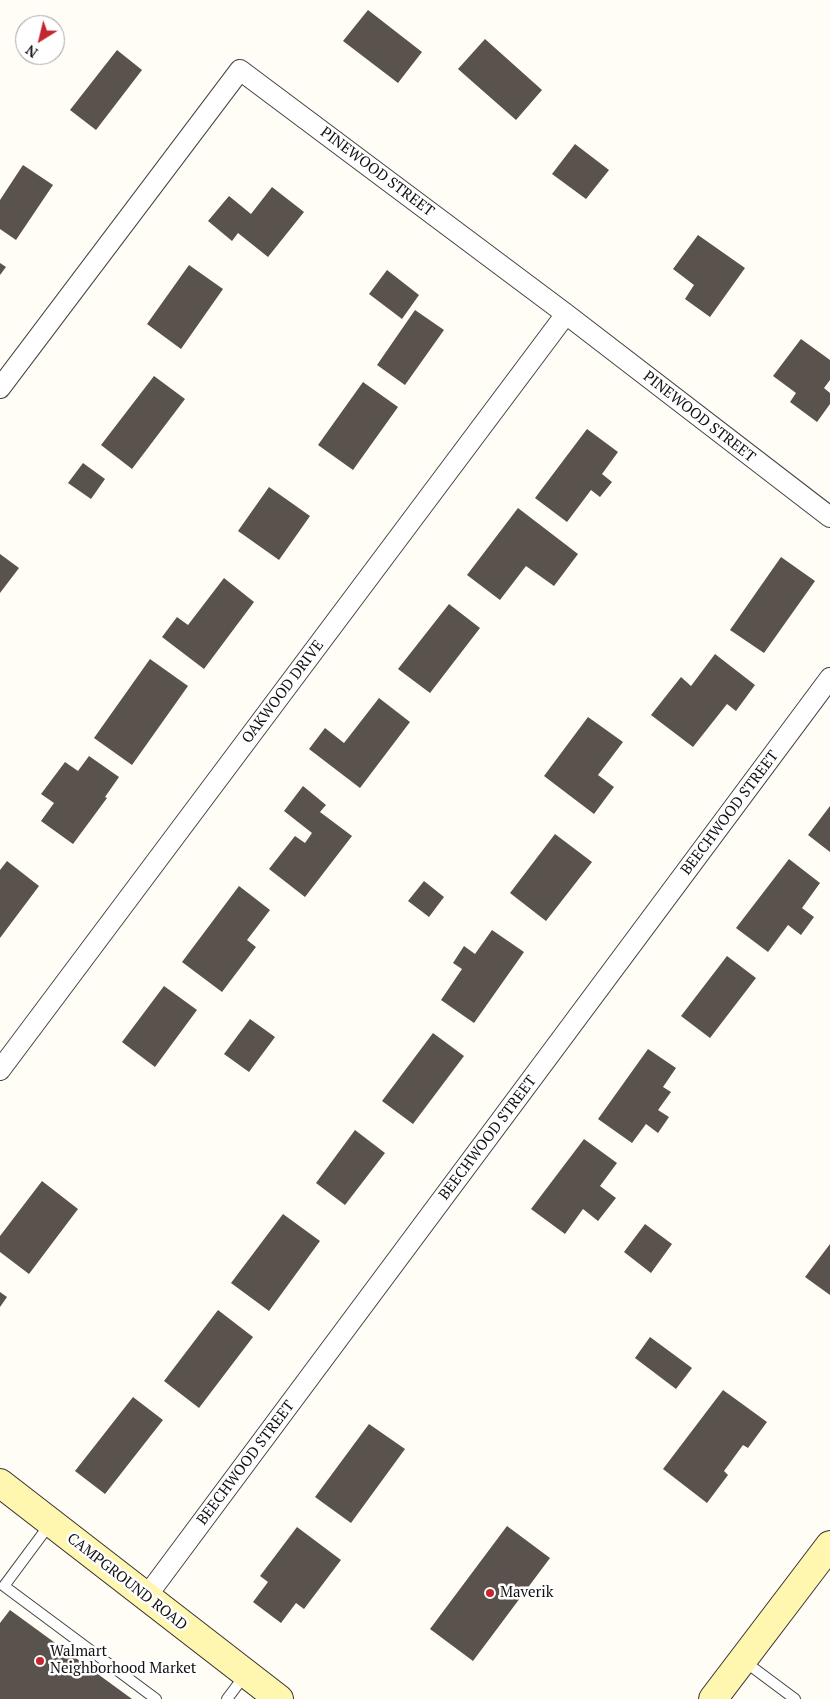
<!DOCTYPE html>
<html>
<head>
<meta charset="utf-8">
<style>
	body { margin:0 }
	#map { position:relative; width:830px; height:1699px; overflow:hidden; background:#fffdf5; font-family:"PT Serif",serif }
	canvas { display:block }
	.north { position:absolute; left:15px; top:15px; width:50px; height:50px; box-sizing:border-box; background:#fff; border:1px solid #a0a0a0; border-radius:50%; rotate:216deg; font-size:14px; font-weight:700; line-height:20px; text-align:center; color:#111 }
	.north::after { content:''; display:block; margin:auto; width:18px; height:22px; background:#c4262e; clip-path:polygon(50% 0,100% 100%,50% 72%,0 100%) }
</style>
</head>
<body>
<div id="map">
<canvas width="830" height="1699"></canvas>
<div class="north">N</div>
</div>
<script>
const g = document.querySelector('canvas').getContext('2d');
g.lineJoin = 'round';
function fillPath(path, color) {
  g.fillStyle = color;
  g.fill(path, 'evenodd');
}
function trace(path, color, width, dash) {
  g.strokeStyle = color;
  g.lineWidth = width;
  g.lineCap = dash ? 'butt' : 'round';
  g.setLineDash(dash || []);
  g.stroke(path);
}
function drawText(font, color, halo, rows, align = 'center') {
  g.font = font + ' "PT Serif",serif';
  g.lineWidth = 5;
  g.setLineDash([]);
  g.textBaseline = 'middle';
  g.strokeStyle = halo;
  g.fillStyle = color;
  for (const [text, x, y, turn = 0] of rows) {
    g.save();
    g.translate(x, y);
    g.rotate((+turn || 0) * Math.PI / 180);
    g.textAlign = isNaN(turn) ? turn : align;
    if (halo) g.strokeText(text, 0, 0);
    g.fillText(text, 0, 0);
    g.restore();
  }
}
fillPath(new Path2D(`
	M368 10 422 52 398 83 343 41Z
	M485 39 542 90 516 120 458 69Z
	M117 50 142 70 96 130 70 110Z
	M575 144 609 170 586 199 552 174Z
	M23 165 53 185 16 240 0 229V200Z
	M272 187 304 212 268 257 238 233 232 241 208 221 229 196 251 214Z
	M698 235 745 268 710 317 685 299 694 285 673 269Z
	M0 263 6 267 0 275Z
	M189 265 223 289 181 349 147 324Z
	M387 270 419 295 402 319 369 294Z
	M415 310 444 330 405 385 377 365Z
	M801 339 830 360V380L824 388 830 393V404L817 422 790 402 796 393 773 376Z
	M154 376 185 399 132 469 101 445Z
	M363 382 398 407 353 470 318 445Z
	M587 429 618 452 602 474 612 482 600 497 591 490 567 522 535 498Z
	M83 463 105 479 91 499 68 483Z
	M269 487 310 516 279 560 238 531Z
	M518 508 578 554 554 586 526 566 500 600 467 575Z
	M0 554 19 568 0 593Z
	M781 557 815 581 764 653 730 630Z
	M224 578 254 602 204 669 162 637 177 617 188 625Z
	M449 604 480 628 430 693 398 669Z
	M715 654 755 685 736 711 727 704 693 747 651 715 681 677 691 686Z
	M150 659 188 686 132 765 94 738Z
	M379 698 410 722 360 788 309 749 325 728 344 743Z
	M588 717 623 742 598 775 614 787 594 814 544 776Z
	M89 756 119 777 105 797 107 798 73 844 41 821 54 803 41 794 65 762 78 771Z
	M303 786 326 805 320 812 352 836 305 897 269 869 295 836 305 843 312 833 284 811Z
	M830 806V852L808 835Z
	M555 834 592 862 546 921 510 893Z
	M789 859 820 883 802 908 814 917 801 935 788 925 768 952 736 928Z
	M7 861 39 886 0 938V870Z
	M424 881 444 897 429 917 408 901Z
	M239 886 270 910 247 940 256 947 222 992 182 962Z
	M492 930 524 952 474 1023 441 1000 462 969 453 963 464 946 475 954Z
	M727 956 756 978 710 1038 681 1016Z
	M164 986 197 1010 155 1067 122 1042Z
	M250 1019 275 1037 249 1072 224 1054Z
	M433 1033 464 1056 413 1124 382 1101Z
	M648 1049 676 1068 663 1087 671 1092 658 1110 669 1117 658 1133 646 1124 632 1143 598 1119Z
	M355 1130 385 1153 345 1205 316 1183Z
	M584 1139 617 1163 600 1186 616 1198 598 1221 583 1209 565 1234 531 1209Z
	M42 1181 78 1209 29 1274 0 1252V1236Z
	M283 1214 320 1241 269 1311 231 1283Z
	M645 1224 672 1244 651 1273 624 1252Z
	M830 1244V1295L805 1277Z
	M0 1292 7 1297 0 1307Z
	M218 1310 253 1337 199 1408 164 1381Z
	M650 1337 692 1368 676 1389 635 1358Z
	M723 1390 767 1422 748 1448 743 1445 724 1471 728 1475 707 1503 663 1469Z
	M133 1397 163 1420 105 1494 75 1471Z
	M369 1424 405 1449 351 1523 315 1497Z
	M507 1526 550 1558 473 1661 430 1629Z
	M297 1527 341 1560 304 1609 296 1603 281 1623 253 1602 268 1582 260 1576Z
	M10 1610 132 1699H0V1623Z`), '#5a524d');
const lane = new Path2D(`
	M50 1524 4 1586 156 1699
	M744 1661 795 1699
	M227 1699 245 1675`);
const street = new Path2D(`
	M0 388 240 70 566 314 830 517
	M0 1070 566 314
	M146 1597 830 678`);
const secondary = new Path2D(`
	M0 1483 279 1699
	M713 1699 830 1545`);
trace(lane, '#444', 12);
trace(street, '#444', 22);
trace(secondary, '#333', 30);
trace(lane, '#fff', 10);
trace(street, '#fff', 20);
trace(secondary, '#fff6b0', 28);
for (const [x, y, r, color] of [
	[490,1593,5,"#c4262e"],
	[40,1661,5,"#c4262e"]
]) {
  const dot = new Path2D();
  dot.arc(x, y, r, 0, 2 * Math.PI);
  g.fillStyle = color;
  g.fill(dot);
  trace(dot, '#fff', 2);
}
drawText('15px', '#111', '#fff', [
	["PINEWOOD STREET",377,172,37],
	["PINEWOOD STREET",699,417,38],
	["OAKWOOD DRIVE",283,692,-53],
	["BEECHWOOD STREET",730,813,-53],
	["BEECHWOOD STREET",488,1138,-53],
	["BEECHWOOD STREET",246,1463,-53],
	["CAMPGROUND ROAD",127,1582,38]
]);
drawText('15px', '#111', '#fff', [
	["Maverik",500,1593],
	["Walmart",50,1652],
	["Neighborhood Market",50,1669]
], 'left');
</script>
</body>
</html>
